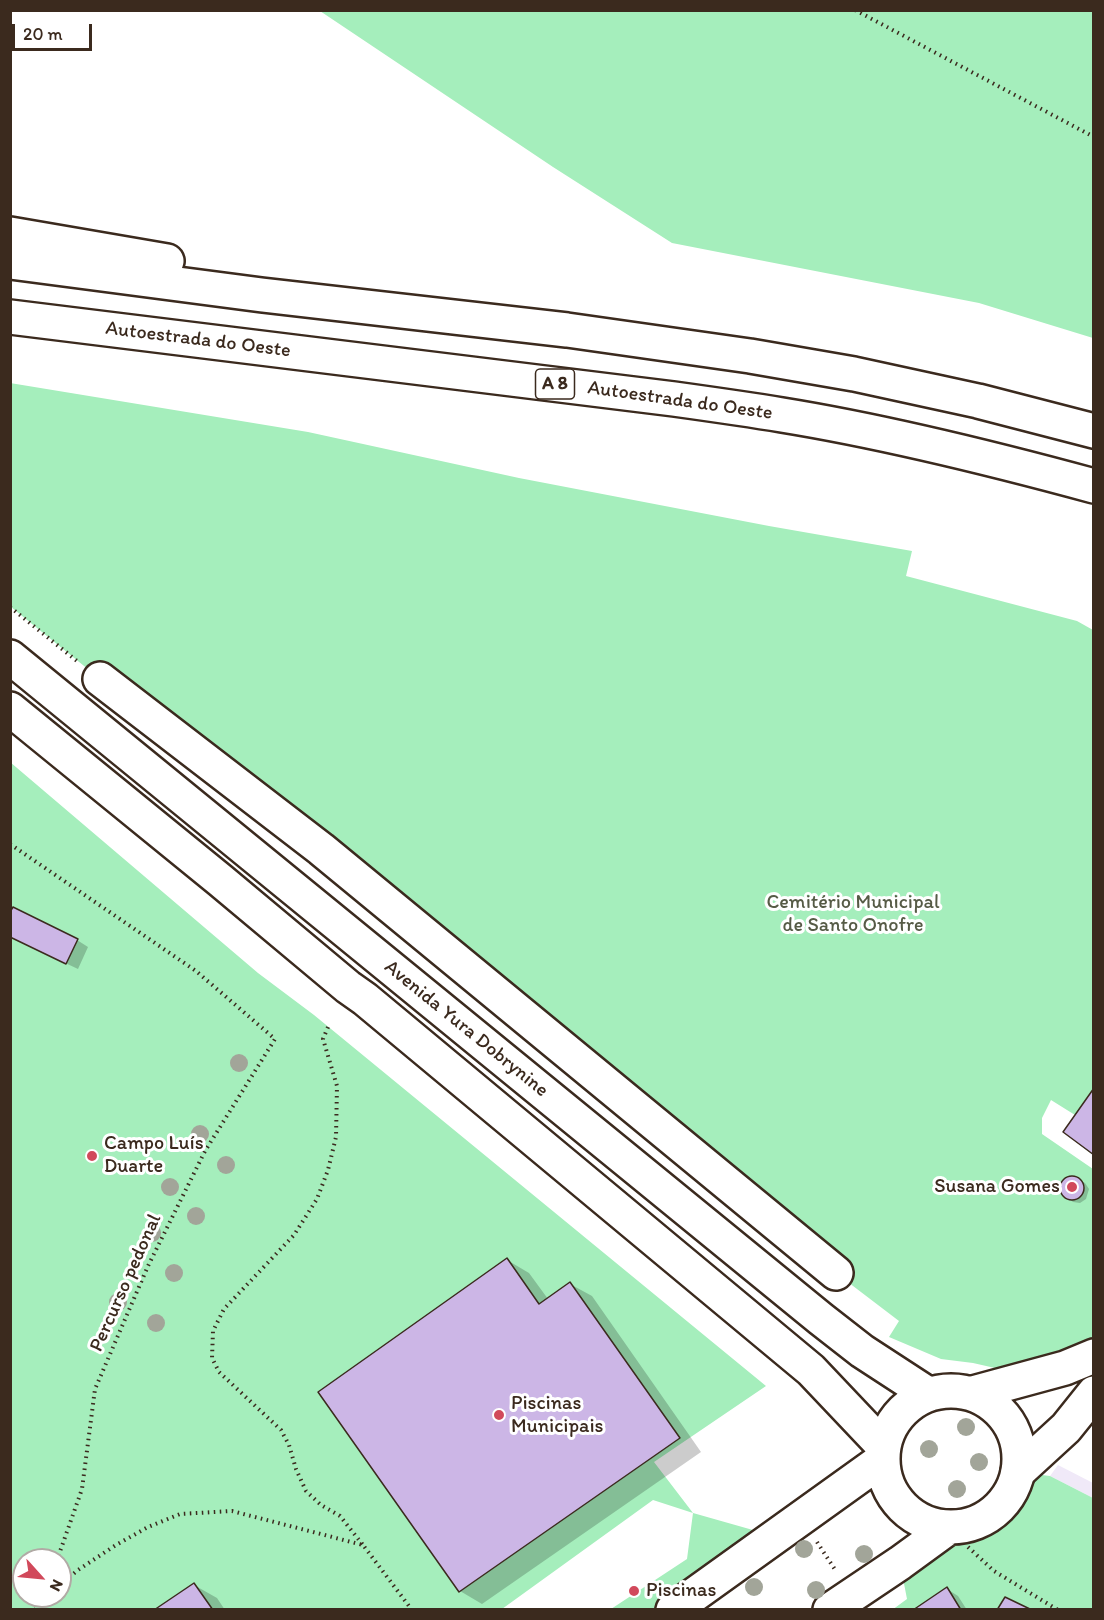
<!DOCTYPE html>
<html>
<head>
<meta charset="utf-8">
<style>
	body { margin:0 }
	#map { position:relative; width:1104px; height:1620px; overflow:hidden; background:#fff; font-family:Itim,sans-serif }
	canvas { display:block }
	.frame { position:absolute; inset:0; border:12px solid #3b2a1e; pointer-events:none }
	.north { position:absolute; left:12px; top:1548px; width:60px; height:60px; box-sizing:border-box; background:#fff; border:2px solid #b1aaa5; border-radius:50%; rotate:117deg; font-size:16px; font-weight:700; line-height:24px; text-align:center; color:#3b2a1e }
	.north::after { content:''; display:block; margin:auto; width:21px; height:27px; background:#d1495b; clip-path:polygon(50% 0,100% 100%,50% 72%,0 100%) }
	.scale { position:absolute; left:12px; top:24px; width:80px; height:27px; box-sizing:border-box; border:3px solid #3b2a1e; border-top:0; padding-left:8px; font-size:18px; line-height:21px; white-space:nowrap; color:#3b2a1e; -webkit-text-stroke:4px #fff; paint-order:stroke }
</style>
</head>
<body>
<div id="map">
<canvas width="1104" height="1620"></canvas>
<div class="frame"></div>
<div class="north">N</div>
<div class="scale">20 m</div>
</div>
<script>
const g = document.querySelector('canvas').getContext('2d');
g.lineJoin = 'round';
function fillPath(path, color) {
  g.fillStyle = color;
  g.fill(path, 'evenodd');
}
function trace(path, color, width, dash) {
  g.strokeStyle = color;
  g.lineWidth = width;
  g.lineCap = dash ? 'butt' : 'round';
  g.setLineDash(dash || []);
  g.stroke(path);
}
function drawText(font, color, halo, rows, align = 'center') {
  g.font = font + ' Itim,sans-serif';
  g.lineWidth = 6;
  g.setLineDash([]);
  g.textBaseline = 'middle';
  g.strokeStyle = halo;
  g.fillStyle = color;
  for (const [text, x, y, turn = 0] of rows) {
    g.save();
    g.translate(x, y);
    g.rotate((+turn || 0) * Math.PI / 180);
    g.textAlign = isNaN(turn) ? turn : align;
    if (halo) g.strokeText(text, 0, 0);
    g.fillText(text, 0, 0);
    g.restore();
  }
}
fillPath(new Path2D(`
	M1058 1465 1093 1483V1498L1050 1476Z`), '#f0e9f8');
fillPath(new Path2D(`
	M320 11H1093V338L979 303 672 243 553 167Z
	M10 383 308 432 519 478 769 526 912 551 906 576 1077 621 1093 630V1155L1063 1132 1075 1115 1051 1100 1042 1118V1134L1093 1169V1356L985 1389 995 1368 973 1363 941 1359 889 1337 899 1321 836 1273 11 607Z
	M10 762 258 973 314 1015 766 1386 654 1462 693 1513 774 1536 673 1609H611L687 1559 693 1513 653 1500 502 1609H11ZM24 1560H60V1596H24Z
	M1018 1472 1050 1476 1093 1498V1609L892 1610 907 1599 900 1563C921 1551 941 1539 961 1528 967 1525 973 1524 979 1521 1000 1512 1011 1493 1018 1472Z`), '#a5eebc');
fillPath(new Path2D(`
	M10 937 77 940 88 947 78 969Z
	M1072 1177 1085 1183 1089 1189 1086 1199 1080 1203 1073 1202 1062 1193 1061 1186 1065 1180Z
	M507 1260 529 1273 548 1299 570 1284 592 1296 701 1452 482 1604 460 1591Z
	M194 1585 217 1598 225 1610H157Z
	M947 1589 958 1596 967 1610H916Z`), '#0003');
const building = new Path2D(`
	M13 907 78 939 66 964 10 937V912Z
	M1094 1088V1155L1063 1132Z
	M1060 1188a12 12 0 1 1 24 0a12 12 0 1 1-24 0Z
	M507 1258 539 1304 570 1282 680 1438 459 1592 318 1392Z
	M194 1583 213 1610H154Z
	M947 1587 961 1610H913Z
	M1005 1597 1032 1610H997Z`);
fillPath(building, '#ccb6e6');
trace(building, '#3b2a1e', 1.5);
const minor = new Path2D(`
	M100 679 321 849 836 1273
	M973 1393 1065 1368 1094 1356
	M1018 1472 1066 1428 1094 1393`);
const major = new Path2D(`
	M10 657 821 1319 862 1351 928 1394
	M10 709 220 880 348 987 365 999 811 1370 883 1446
	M883 1459a68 68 0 1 1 136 0a68 68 0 1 1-136 0Z
	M673 1610 882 1460
	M830 1610 900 1563 948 1528`);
const highway = new Path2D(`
	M10 234 167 261
	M10 262 262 295 567 330 750 356 854 374 978 401 1094 431
	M10 317 674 399C710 404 746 409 782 415 887 432 991 458 1094 486`);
trace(minor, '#3b2a1e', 38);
trace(major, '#3b2a1e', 38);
trace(highway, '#3b2a1e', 38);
trace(new Path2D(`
	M855 10 1094 137
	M10 607 77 661
	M10 844 196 971 275 1039 205 1151 148 1266 95 1389 82 1489 57 1560
	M328 1027 323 1039 337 1086 336 1137 328 1170 317 1199 294 1235 224 1309 213 1331 212 1358 219 1372 281 1430 289 1445 296 1469 306 1491 321 1505 340 1516 363 1545
	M817 1542 836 1571
	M968 1547 994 1571 1058 1610
	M60 1585 78 1570 116 1545 148 1527 180 1514 232 1511 363 1545 412 1610
	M35 1610 48 1596`), '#3b2a1e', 4, [1.5, 4.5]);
trace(minor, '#fff', 33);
trace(major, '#fff', 33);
trace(highway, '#fff', 33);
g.fillStyle = '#a2a599';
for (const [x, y] of [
	[239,1063],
	[200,1134],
	[226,1165],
	[170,1187],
	[196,1216],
	[152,1233],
	[174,1273],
	[118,1302],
	[156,1323],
	[966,1427],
	[929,1449],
	[979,1462],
	[957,1489],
	[804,1549],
	[864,1554],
	[754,1587],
	[816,1590]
]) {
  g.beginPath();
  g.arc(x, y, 9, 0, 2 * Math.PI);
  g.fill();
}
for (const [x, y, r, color] of [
	[92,1156,6,"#d1495b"],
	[1072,1187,6,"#d1495b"],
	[499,1415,6,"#d1495b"],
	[634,1591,6,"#d1495b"]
]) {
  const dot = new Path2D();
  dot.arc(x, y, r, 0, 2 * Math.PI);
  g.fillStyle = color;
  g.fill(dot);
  trace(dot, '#fff', 2);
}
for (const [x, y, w] of [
	[555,384,39]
]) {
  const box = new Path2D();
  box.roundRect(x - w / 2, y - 15, w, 30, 4.5);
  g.fillStyle = '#fff';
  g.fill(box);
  trace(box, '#3b2a1e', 1.5);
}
drawText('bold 18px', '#3b2a1e', null, [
	["A 8",555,384]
]);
drawText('20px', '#3b2a1e', '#fff', [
	["Autoestrada do Oeste",198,340,7],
	["Autoestrada do Oeste",680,401,8],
	["Avenida Yura Dobrynine",466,1029,39],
	["Percurso pedonal",126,1283,-66]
]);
drawText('20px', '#565b46', '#fff', [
	["Cemitério Municipal",853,903],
	["de Santo Onofre",853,926]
]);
drawText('20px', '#3b2a1e', '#fff', [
	["Campo Luís",104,1144],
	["Duarte",104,1167],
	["Susana Gomes",1060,1187,"right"],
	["Piscinas",511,1404],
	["Municipais",511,1427],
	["Piscinas",646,1591]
], 'left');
</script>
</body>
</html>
